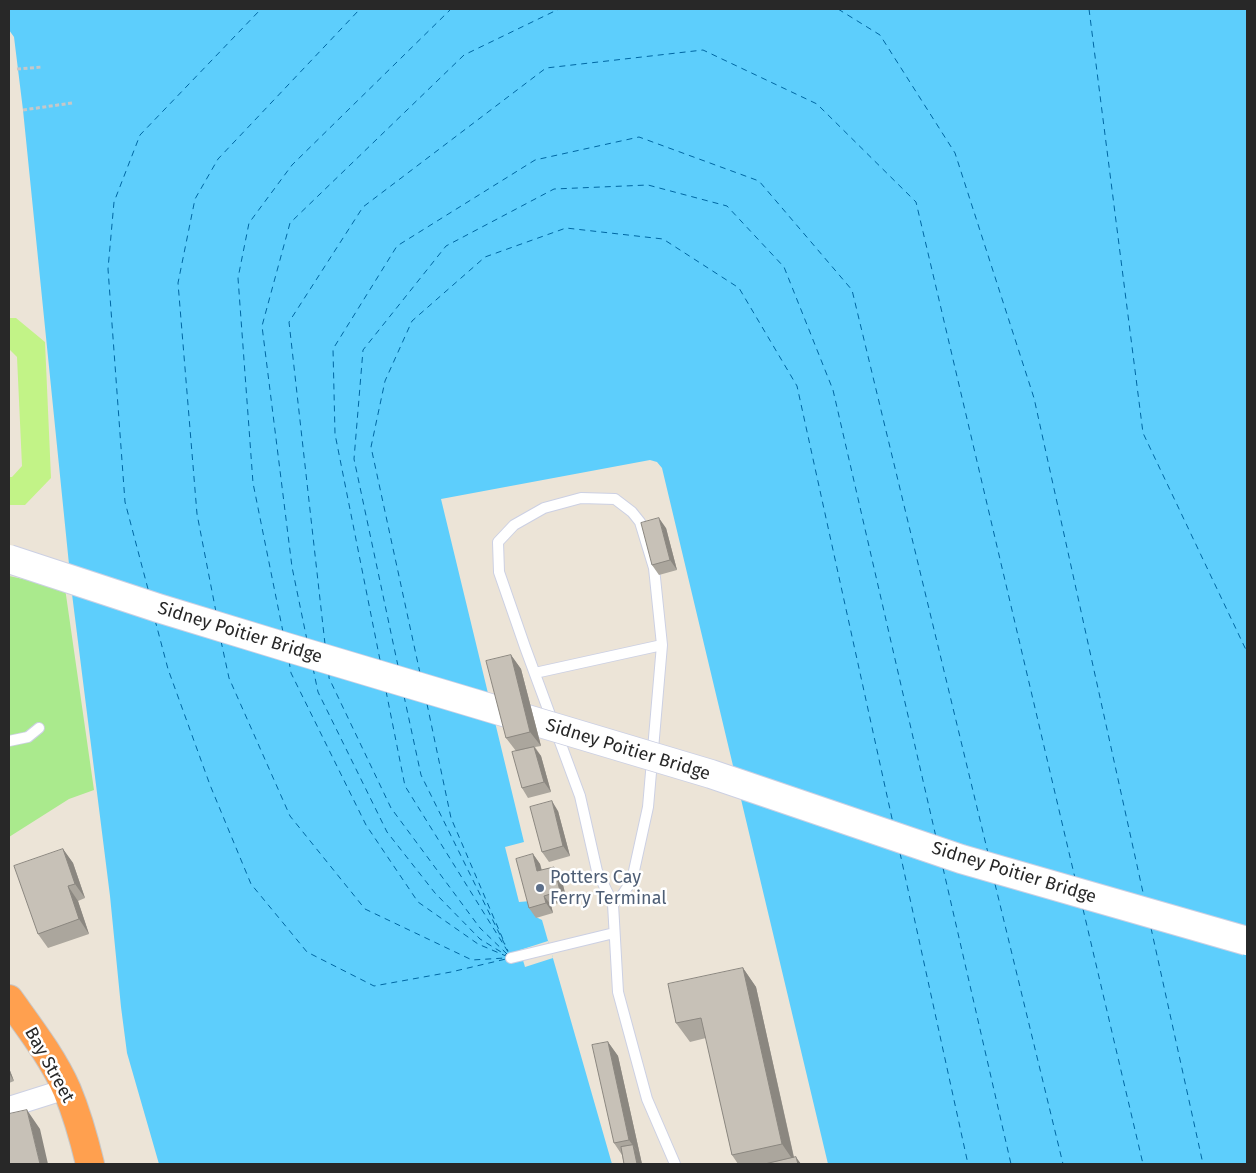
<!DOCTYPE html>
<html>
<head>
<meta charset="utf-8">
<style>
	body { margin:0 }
	#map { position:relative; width:1256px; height:1173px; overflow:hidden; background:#ece4d7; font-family:"Fira Sans",sans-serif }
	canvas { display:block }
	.frame { position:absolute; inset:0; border:10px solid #282828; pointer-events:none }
</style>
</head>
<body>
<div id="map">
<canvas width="1256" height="1173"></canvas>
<div class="frame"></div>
</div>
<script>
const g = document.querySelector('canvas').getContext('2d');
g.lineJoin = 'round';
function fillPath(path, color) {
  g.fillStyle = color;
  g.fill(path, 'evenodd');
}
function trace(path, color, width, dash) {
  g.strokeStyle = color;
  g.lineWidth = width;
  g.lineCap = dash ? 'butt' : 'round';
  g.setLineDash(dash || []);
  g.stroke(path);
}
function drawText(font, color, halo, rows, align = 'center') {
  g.font = font + ' "Fira Sans",sans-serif';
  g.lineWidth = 5;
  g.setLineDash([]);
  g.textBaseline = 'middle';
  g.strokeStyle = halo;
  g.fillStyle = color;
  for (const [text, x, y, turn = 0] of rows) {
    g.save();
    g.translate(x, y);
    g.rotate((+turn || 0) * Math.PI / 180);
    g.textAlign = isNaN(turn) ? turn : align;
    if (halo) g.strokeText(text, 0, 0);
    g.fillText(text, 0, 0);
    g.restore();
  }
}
fillPath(new Path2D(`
	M9 576 65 588 94 790 69 799 9 837Z`), '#aaea8d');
fillPath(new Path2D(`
	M9 318H16L45 342 51 478 25 505H9V477H12L22 466 17 357 9 349Z`), '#c2f387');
fillPath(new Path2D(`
	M9 9H1247V1164H828L662 468 657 462 650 460 441 499 524 842 505 847 519 902 531 901 536 917 542 920 612 1164H159L127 1053 121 1007 110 896 72 594 23 110 14 37 9 30Z`), '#5dcefc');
fillPath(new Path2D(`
	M548 941 553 958 525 967 520 950Z`), '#ece4d7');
trace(new Path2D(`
	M838 9 880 35 955 153 1034 398 1144 897
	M1089 9 1143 433 1247 652
	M148 589 125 502 108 269 114 202 140 135 261 9
	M216 612 197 514 178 283 195 199 218 159 360 9
	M155 620 168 669 210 785 251 884 307 952 374 986 451 972 506 959
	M283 632 253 483 238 278 249 223 292 165 451 9
	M307 640 292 567 262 326 290 223 464 55 559 9
	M221 641 229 678 290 816 365 909 472 960 505 958
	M325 644 289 322 363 207 546 68 703 50 817 104 916 202 1075 878
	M380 660 335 434 333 349 397 246 535 160 639 137 759 181 852 290 988 853
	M289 661 291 673 366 825 418 902 478 944 506 956
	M398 666 354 459 363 350 446 246 554 189 648 185 727 206 784 267 833 390 936 837
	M313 668 318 692 387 832 435 893 480 939 506 955
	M329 673V678L391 808 480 928 507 954
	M420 673 371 447 385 381 412 321 485 257 566 228 663 239 739 288 797 386 893 823
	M386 691 405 786 510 955
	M404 696 421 775 508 951
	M427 704 451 818 505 944
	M900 853 968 1164
	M943 868 1011 1164
	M995 884 1063 1164
	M1083 909 1143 1164
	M1151 928 1203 1164`), '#0067a3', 1, [6, 5]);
const lane = new Path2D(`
	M535 673 662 645
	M9 741 28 737 39 728
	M613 904 623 894 632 880 648 807 662 645 654 568 640 522 632 512 615 499 581 498 544 508 514 525 498 542 499 572 525 647 580 796 597 871 613 904 618 992 647 1099 675 1164
	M511 958 614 933`);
const street = new Path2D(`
	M9 1107 66 1089`);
const highway = new Path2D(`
	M9 999C29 1027 53 1058 67 1090 77 1114 84 1139 90 1164`);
trace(lane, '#ccd0e3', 12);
trace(street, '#ccd0e3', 22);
trace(highway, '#c7c7c7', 30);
trace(new Path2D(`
	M17 69 42 67
	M23 110 72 103`), '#c7c7c7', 3, [4, 2.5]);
trace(lane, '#fff', 10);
trace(street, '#fff', 20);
trace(highway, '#ffa04f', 28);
const secondaryBridge = new Path2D(`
	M9 559 158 608 286 647 711 774 961 859 1247 941`);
trace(secondaryBridge, '#ccd0e3', 30, []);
trace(secondaryBridge, '#fff', 28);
fillPath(new Path2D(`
	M666 528 677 570 659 575 652 565Z
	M511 655 521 669 541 746 535 747 541 756 551 792 528 798 522 788 516 751 506 738Z
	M558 811 570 856 549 862 542 852Z
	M63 849 73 863 85 898 78 901 89 934 48 948 38 934Z
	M533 854 540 864 542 870 554 867 561 877 567 901 551 905 553 913 536 918 529 908Z
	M743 968 756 987 794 1157 801 1164H738L732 1155 706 1038 690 1042 676 1023Z
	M608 1042 618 1056 642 1164H624L622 1155 614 1143Z
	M9 1068 14 1081 9 1083Z`), '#aba69d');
fillPath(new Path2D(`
	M659 518 666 528 677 570 670 560Z
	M511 655 521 669 541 746 530 732Z
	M534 747 541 756 551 792 544 782Z
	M552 801 558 811 570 856 563 846Z
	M63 849 73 863 85 898 75 884Z
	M533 854 540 864 544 881 537 871Z
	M554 867 561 877 567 901 560 891Z
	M68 886 78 901 89 934 79 919Z
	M544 896 551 905 553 913 546 903Z
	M743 968 756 987 795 1163 782 1144Z
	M608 1042 618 1056 640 1155 629 1140Z
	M9 1068 14 1081 9 1073Z
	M27 1110 40 1129 48 1164H40Z
	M633 1145 640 1155 642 1164H637Z
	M796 1157 801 1164H798Z`), '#8b8780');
const building = new Path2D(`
	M659 518 670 560 652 565 641 523Z
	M511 655 530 732 506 738 486 661Z
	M534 747 544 782 522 788 512 752Z
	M552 801 563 846 542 852 530 807Z
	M63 849 75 884 68 886 79 919 38 934 14 866Z
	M533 854 537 871 554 867 560 891 544 896 546 903 529 908 516 859Z
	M743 968 782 1144 732 1155 701 1018 676 1023 668 984Z
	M608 1042 629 1140 614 1143 592 1045Z
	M27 1110 40 1164H9V1114Z
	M633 1145 637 1164H624L621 1147Z
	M796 1157 798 1164H765Z`);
fillPath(building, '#c7c1b7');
trace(building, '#8b8780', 1);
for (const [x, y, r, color] of [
	[540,888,5,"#5c6f8a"]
]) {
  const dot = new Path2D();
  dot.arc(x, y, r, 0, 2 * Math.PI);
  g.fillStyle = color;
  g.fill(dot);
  trace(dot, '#fff', 2);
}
drawText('18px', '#282828', '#fff', [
	["Sidney Poitier Bridge",240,633,17],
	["Sidney Poitier Bridge",628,750,17],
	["Sidney Poitier Bridge",1014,873,17],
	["Bay Street",49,1065,61]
]);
drawText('18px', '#4e5e75', '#fff', [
	["Potters Cay",550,878],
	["Ferry Terminal",550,899]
], 'left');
</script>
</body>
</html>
